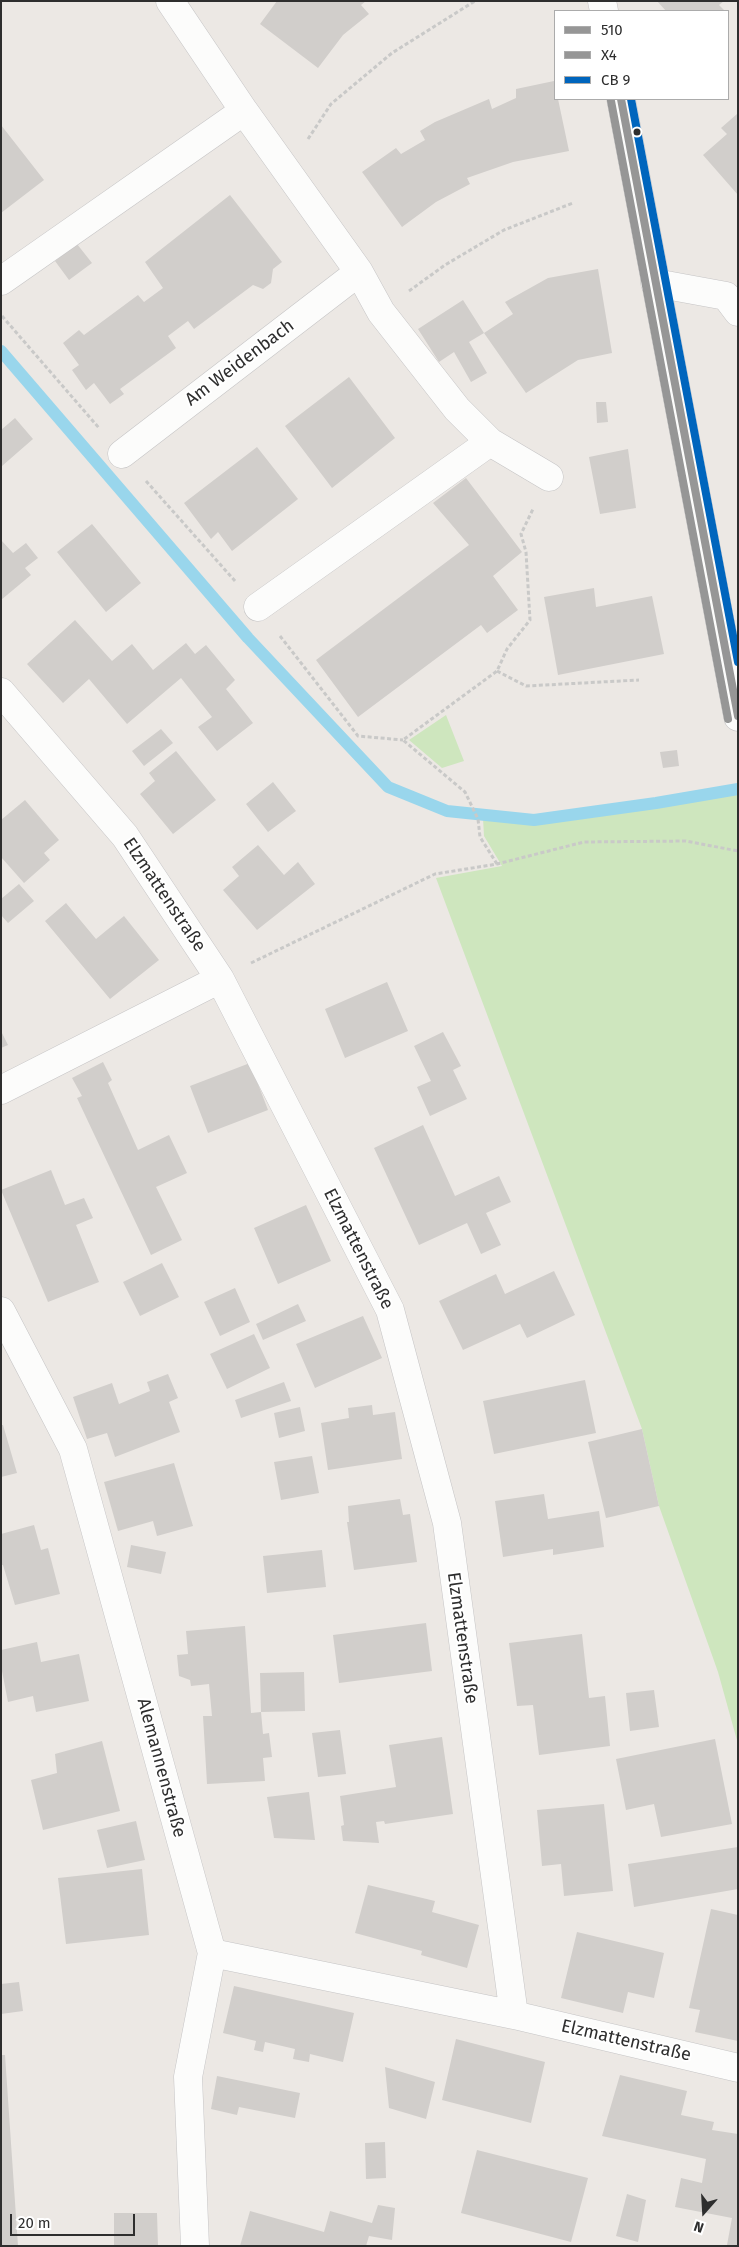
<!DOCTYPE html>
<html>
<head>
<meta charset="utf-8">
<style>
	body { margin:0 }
	#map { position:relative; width:739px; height:2247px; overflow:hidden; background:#ece8e4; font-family:"Fira Sans",sans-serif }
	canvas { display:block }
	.frame { position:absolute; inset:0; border:2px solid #2e2e2e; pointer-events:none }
	.legend { position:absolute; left:554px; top:10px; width:175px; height:90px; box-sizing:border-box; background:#fff; border:1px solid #ababab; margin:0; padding:6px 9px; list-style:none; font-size:15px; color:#2e2e2e }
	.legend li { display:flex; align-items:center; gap:10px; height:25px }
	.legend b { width:25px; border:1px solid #ababab }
	.north { position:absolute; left:679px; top:2187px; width:50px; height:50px; -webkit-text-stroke:4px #fff; paint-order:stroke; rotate:199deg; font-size:14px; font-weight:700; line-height:20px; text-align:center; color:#2e2e2e }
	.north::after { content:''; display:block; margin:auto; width:18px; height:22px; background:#2e2e2e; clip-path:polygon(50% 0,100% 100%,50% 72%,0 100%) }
	.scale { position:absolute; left:10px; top:2214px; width:125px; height:22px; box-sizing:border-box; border:2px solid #2e2e2e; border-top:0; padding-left:6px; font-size:15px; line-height:18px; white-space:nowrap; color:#2e2e2e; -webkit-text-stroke:4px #fff; paint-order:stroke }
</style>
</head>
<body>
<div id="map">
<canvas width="739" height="2247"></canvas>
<div class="frame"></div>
<ul class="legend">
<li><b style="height:6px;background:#969696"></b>510</li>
<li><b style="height:6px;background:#969696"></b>X4</li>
<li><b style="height:6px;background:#0065bd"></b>CB 9</li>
</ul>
<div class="north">N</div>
<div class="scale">20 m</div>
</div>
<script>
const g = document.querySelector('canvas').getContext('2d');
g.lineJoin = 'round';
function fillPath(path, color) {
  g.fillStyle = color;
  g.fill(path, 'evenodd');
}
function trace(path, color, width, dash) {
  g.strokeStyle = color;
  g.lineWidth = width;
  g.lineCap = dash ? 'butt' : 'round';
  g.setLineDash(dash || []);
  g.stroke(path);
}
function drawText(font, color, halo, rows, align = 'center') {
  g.font = font + ' "Fira Sans",sans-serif';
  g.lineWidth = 4;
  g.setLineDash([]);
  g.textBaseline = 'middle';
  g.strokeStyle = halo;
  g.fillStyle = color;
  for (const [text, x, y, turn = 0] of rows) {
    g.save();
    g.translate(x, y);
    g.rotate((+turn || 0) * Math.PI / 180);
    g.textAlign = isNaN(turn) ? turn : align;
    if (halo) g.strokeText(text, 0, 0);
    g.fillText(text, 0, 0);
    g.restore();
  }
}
fillPath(new Path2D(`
	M446 715 464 761 442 768 409 740Z
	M738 794V1744L718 1672 659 1506 642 1429 436 878 502 866 484 836 483 818 535 823 658 807Z`), '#cee6be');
trace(new Path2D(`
	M1 351 248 638 388 787 447 811 534 820 656 803 738 789`), '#99d6ec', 12);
fillPath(new Path2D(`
	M277 1H366L361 5 369 14 343 35 318 68 260 24Z
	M657 1H724L719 5 725 11H666Z
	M554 81 555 99H558L569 151 513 162 467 178 470 184 436 202 402 227 362 172 396 148 401 154 425 140 420 131 435 122 489 99 492 109 516 98V89Z
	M737 114 738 116V195L703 155 727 134 721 128Z
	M1 125 44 180 1 213Z
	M230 195 282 262 273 269 271 283 263 289 253 285 194 329 188 321 168 336 176 348 120 389 124 394 110 404 94 383 86 390 72 370 79 365 63 343 79 330 84 335 138 295 144 302 163 288 145 262Z
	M77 244 92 263 69 280 55 261Z
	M598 269 612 353 578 360 526 393 484 333 513 314 505 302 548 278Z
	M463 300 484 333 469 342 487 373 471 382 454 352 439 362 418 329Z
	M349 377 395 438 332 488 285 426Z
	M596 402H606L608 422 597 423Z
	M15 418 33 439 2 466 1 430Z
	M257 447 298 499 232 551 218 532 211 539 184 503Z
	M628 449 636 508 600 514 589 457Z
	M466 478 522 552 493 576 518 610 487 633 481 625 358 717 316 660 469 545 433 503Z
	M92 524 141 583 106 612 57 552Z
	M1 540 13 553 26 543 38 558 25 568 31 575 1 600Z
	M594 588 596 607 652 596 664 654 558 675 544 597Z
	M75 620 112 661 132 644 153 670 186 643 195 654 206 645 235 680 226 689 253 723 217 751 198 727 212 717 181 678 127 724 89 679 63 703 27 664Z
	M161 729 173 743 144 766 132 751Z
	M677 750 679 766 663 768 660 752Z
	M176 751 216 800 173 834 140 794 155 781 149 773Z
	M273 782 296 811 268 832 246 804Z
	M25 800 59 840 44 853 50 860 24 883 1 857V820Z
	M258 845 284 875 298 862 315 884 257 930 223 890 239 876 232 867Z
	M19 884 34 901 8 923 1 915V899Z
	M66 903 96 939 124 916 159 960 110 999 45 921Z
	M387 982 408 1031 345 1058 325 1009Z
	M1 1031 8 1045 1 1048Z
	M443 1032 461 1066 453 1070 467 1099 430 1116 417 1087 431 1081 414 1046Z
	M103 1062 112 1080 108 1083 138 1150 169 1135 187 1173 156 1187 182 1240 151 1255 77 1098 82 1096 72 1078Z
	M250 1063 268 1110 208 1133 190 1086Z
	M423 1125 455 1196 499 1176 511 1202 486 1213 501 1245 481 1254 467 1223 419 1245 374 1148Z
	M51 1170 65 1205 84 1198 93 1218 76 1225 99 1282 48 1302 1 1190Z
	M306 1205 331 1261 278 1284 254 1228Z
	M162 1263 179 1297 140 1316 123 1282Z
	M554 1271 575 1315 527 1338 520 1324 463 1350 439 1301 496 1274 505 1294Z
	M235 1288 250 1322 220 1336 204 1302Z
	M298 1304 306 1321 263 1340 256 1324Z
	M363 1316 382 1358 315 1388 296 1344Z
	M254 1334 270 1368 227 1389 210 1354Z
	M168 1374 178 1398 169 1402 180 1432 115 1457 107 1433 87 1439 73 1397 112 1383 119 1404 150 1391 147 1382Z
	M585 1380 596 1433 494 1454 483 1401Z
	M284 1382 291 1401 241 1418 235 1400Z
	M372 1405 373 1415 395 1412 402 1459 328 1470 321 1423 349 1418 348 1408Z
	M300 1407 305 1431 279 1438 274 1413Z
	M1 1425H3L17 1473 1 1477Z
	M642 1429 659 1506 606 1518 588 1442Z
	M312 1456 319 1493 281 1500 274 1462Z
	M174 1463 193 1526 157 1536 153 1521 118 1531 104 1482Z
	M544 1494 548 1519 599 1511 604 1547 553 1555V1549L503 1557 495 1501Z
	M400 1499 403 1515 410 1514 417 1562 354 1570 347 1522H349L348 1506Z
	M34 1525 41 1550 48 1548 60 1594 15 1605 3 1565H1V1534Z
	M131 1545 166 1552 161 1574 127 1567Z
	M322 1550 326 1587 267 1593 263 1556Z
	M426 1623 432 1671 339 1683 333 1635Z
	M245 1626 251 1713 261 1712 263 1734 269 1733 272 1757 263 1758 265 1781 207 1784 203 1716H212L209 1684 191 1686 190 1680 179 1676 177 1655 188 1654 186 1631Z
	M582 1634 589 1698 605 1696 610 1746 539 1755 533 1705 517 1706 509 1643Z
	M37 1642 41 1662 79 1654 89 1701 36 1712 33 1696 8 1702 2 1671 1 1650Z
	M304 1672 305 1711 261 1712 260 1673Z
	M654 1690 659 1727 630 1731 626 1693Z
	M340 1730 346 1774 318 1777 312 1733Z
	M442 1737 453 1814 385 1824 384 1821 376 1822 379 1843 343 1841 341 1826 344 1825 340 1796 396 1787 389 1745Z
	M715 1739 732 1824 661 1837 654 1804 626 1810 616 1759Z
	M102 1741 120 1811 43 1830 31 1780 57 1773 55 1754Z
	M309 1792 315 1840 274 1838 267 1797Z
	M604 1804 613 1891 564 1896 561 1864 542 1866 537 1810Z
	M136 1821 145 1860 107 1868 97 1830Z
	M738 1847V1889L634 1907 628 1864Z
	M142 1869 149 1935 66 1944 58 1878Z
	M368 1885 435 1901 432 1912 479 1925 467 1968 421 1955 422 1951 355 1933Z
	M711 1909 738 1915V2041L695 2032 700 2010 689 2008Z
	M577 1932 664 1953 654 1998 628 1992 623 2013 561 1998Z
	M19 1982 23 2011 1 2014V1984Z
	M234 1986 354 2013 343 2062 310 2054 309 2062 293 2059 295 2049 265 2042 263 2052 254 2050 256 2041 223 2033Z
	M456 2039 545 2062 531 2123 442 2100Z
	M1 2055H5L18 2246H1Z
	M385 2067 435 2082 426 2119 389 2108Z
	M620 2075 687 2091 681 2115 714 2122 712 2130 738 2134V2246L727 2245 732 2218 675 2207 681 2178 702 2183 706 2159 602 2136Z
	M217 2076 300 2093 295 2118 239 2107 237 2115 211 2109Z
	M385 2142 386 2178 366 2179 365 2143Z
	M477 2150 588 2178 571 2242 461 2213Z
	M627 2194 646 2200 638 2242 616 2236Z
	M378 2205 395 2208 392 2240 369 2236 366 2246H240L250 2211 324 2232 330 2211 372 2223Z
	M114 2213H157L158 2246H114Z`), '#d1cecb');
const minor = new Path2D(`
	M170 1 244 111 359 272 381 312 457 409 490 442 549 477
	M1 281 244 111
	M655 283 726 296 738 312
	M122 454 359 272
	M258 607 490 442
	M1 692 125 836 220 979 390 1310 447 1523 514 2015 738 2068
	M1 1090 220 979
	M1 1311 73 1449 212 1953 188 2077 195 2246
	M212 1953 514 2015`);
const tertiary = new Path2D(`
	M602 1 604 11
	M621 99 738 717`);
trace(minor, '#c5c4c5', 29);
trace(tertiary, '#c5c4c5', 29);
trace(new Path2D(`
	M308 139 331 104 392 53 475 1
	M409 291 445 265 504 230 573 203
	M2 316 99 428
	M146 481 235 581
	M280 636 358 736 403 740
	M497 671 526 686 639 680
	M497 864 480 837 478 819 465 792 403 740 497 671 507 649 530 620 526 552 521 534 533 509
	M251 963 435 874 497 864 584 842 686 841 738 851`), '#c9c9c8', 3, [4, 2.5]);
trace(minor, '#fcfcfb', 28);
trace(tertiary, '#fcfcfb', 28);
trace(new Path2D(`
	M621 99 738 716`), '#969696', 8);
trace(new Path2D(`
	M611 101 728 719`), '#969696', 8);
trace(new Path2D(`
	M631 99 738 662`), '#0065bd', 8);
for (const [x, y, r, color] of [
	[637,132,4.5,"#2e2e2e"]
]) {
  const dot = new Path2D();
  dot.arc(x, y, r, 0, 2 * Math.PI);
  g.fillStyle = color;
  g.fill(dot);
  trace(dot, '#fff', 2);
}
drawText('18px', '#2e2e2e', '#fff', [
	["Am Weidenbach",240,363,-37],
	["Elzmattenstraße",164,895,56],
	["Elzmattenstraße",358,1249,63],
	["Elzmattenstraße",462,1638,82],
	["Alemannenstraße",161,1768,75],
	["Elzmattenstraße",626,2041,13]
]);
</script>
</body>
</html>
